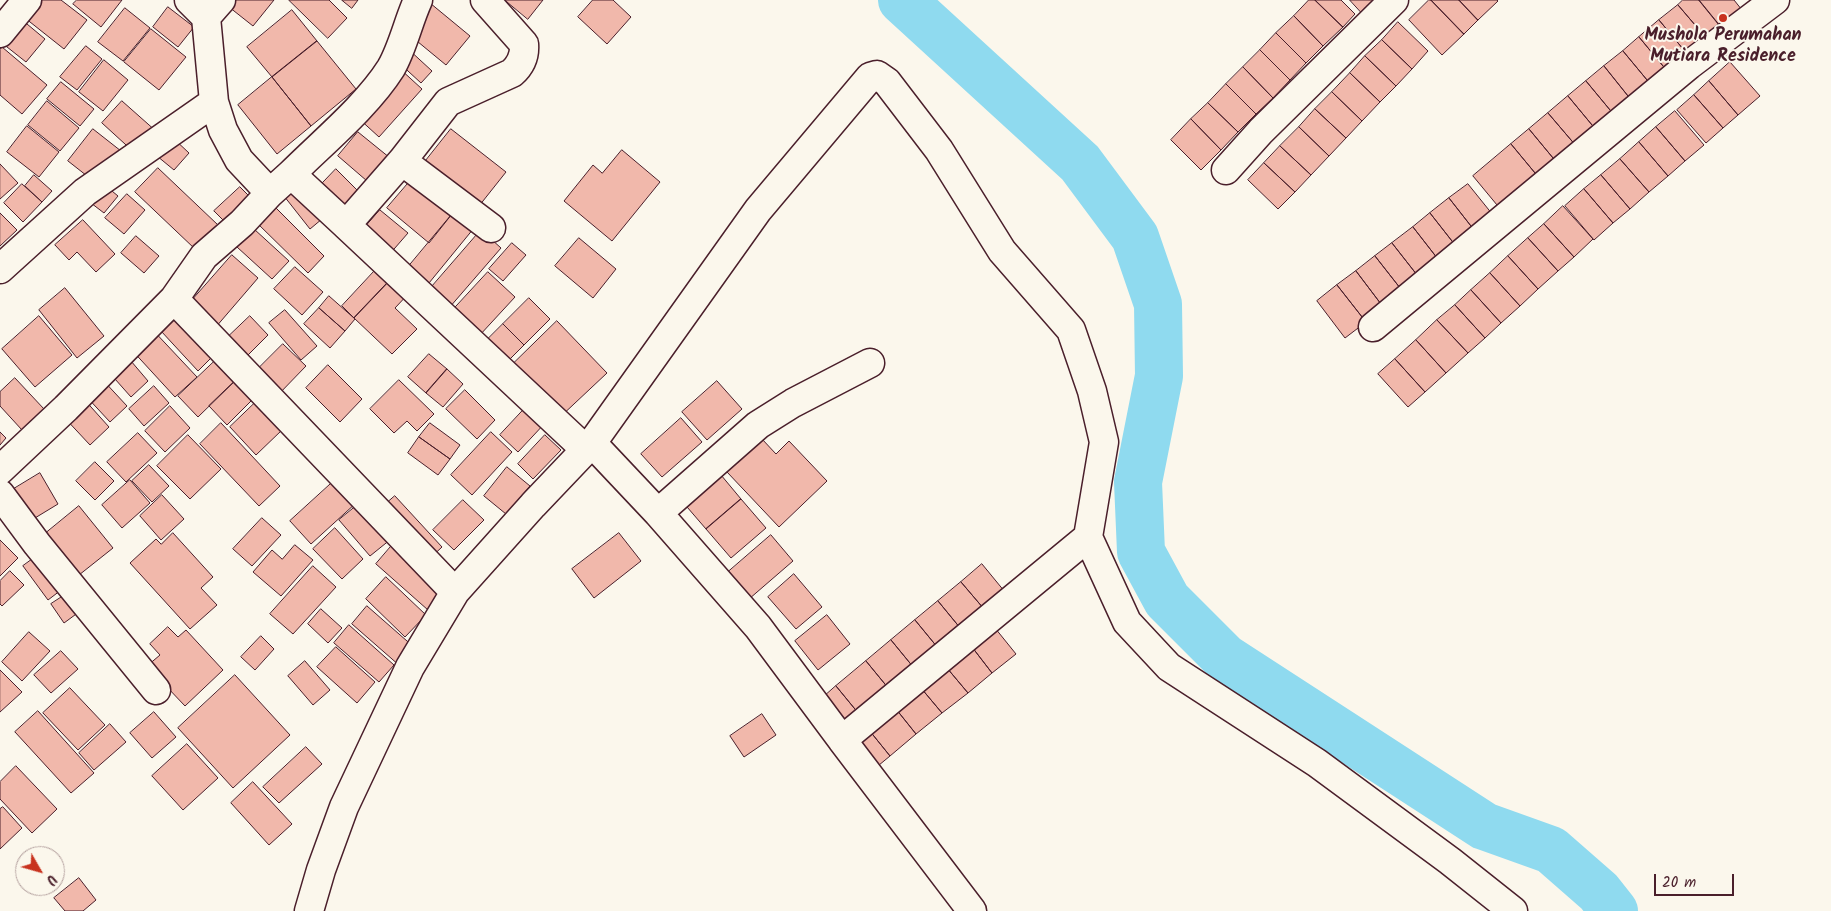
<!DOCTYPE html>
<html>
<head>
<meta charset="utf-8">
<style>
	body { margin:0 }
	#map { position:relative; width:1831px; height:911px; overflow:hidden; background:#fbf7ec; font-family:Kalam,sans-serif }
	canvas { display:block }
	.north { position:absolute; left:15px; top:846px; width:50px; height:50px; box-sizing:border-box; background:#fbf7ec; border:1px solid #b4a19f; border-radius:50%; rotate:128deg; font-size:14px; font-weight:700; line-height:20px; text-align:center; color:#4a1f2b }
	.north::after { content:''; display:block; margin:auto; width:18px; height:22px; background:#c8321e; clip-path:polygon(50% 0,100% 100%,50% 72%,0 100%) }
	.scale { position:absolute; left:1654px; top:874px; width:80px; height:22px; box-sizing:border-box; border:2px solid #4a1f2b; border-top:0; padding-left:6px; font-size:15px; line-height:18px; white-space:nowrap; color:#4a1f2b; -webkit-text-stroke:4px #fbf7ec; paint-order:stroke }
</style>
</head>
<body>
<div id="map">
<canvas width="1831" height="911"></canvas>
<div class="north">U</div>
<div class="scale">20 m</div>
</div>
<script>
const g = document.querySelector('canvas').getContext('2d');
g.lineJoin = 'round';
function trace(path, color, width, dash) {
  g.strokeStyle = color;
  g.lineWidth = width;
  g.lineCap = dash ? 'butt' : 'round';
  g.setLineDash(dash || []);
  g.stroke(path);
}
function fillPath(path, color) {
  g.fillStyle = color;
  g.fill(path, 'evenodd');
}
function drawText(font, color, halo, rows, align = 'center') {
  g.font = font + ' Kalam,sans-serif';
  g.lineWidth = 4;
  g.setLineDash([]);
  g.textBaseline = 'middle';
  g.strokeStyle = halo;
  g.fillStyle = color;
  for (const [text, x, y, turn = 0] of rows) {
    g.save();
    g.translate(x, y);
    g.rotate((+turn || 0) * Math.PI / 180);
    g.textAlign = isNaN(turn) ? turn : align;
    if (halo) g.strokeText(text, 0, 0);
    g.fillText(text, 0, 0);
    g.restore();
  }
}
trace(new Path2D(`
	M902 0 1080 163 1135 237 1158 304 1159 376 1138 482 1141 552 1167 600 1225 658 1484 826 1551 850 1599 892 1614 911`), '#8fdaef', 48);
const building = new Path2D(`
	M39 0H61L87 20 64 49 25 18Z
	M77 0H122L101 27 73 4Z
	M234 0H274L253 26 229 7Z
	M289 0H329L347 18 328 38Z
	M342 0H358L352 8Z
	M505 0H543L528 19Z
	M593 0H613L631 17 607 44 578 17Z
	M1309 0H1315L1343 27 1323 46 1294 16Z
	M1315 0H1341L1355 14 1343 27Z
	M1350 0H1375L1362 13Z
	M1429 0H1431L1464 34 1442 55 1409 20Z
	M1431 0H1459L1478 20 1464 34Z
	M1459 0H1497L1498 1 1478 20Z
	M1683 0H1699L1721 27 1707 39 1678 5Z
	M1699 0H1734L1742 10 1721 27Z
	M430 3 470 36 446 65 406 32Z
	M1678 5 1707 39 1688 55 1659 20Z
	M168 7 194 27 178 47 153 27Z
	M125 8 150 28 123 61 98 42Z
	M292 10 317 41 272 77 247 47Z
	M1294 16 1323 46 1306 63 1276 33Z
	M21 19 45 39 26 62 2 43Z
	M1659 20 1688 55 1668 72 1639 37Z
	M1398 22 1428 51 1412 69 1382 40Z
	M151 29 186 57 159 90 124 62Z
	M1276 33 1306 63 1290 80 1260 50Z
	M1639 37 1668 72 1652 86 1623 51Z
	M1382 40 1412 69 1396 86 1365 56Z
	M317 41 356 89 311 126 272 77Z
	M86 46 102 59 77 90 60 77Z
	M2 47 47 85 22 114 0 95V50Z
	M407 48 432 71 421 83 396 60Z
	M1260 50 1290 80 1273 98 1243 67Z
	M1623 51 1652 86 1632 101 1604 66Z
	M1365 56 1396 86 1380 102 1350 73Z
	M104 60 128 80 103 111 79 92Z
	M1730 62 1760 96 1738 115 1709 81Z
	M1604 66 1632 101 1615 116 1586 81Z
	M1243 67 1273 98 1256 114 1226 84Z
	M399 68 422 89 379 137 356 116Z
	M1350 73 1380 102 1362 121 1332 92Z
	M272 77 311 126 277 154 238 105Z
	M1586 81 1615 116 1597 131 1568 96Z
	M1709 81 1738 115 1723 128 1694 95Z
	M61 82 94 109 80 126 47 99Z
	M1226 84 1256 114 1238 132 1208 103Z
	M1332 92 1362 121 1346 138 1315 109Z
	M1694 95 1723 128 1706 143 1677 110Z
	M1568 96 1597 131 1577 147 1548 113Z
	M47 101 79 128 60 151 28 125Z
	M122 101 157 132 137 155 102 123Z
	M1208 103 1238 132 1221 150 1191 119Z
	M1315 109 1346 138 1329 156 1299 127Z
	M1675 111 1704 145 1685 161 1656 127Z
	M1548 113 1577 147 1558 164 1529 129Z
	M1191 119 1221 150 1201 170 1171 140Z
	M27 126 59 152 39 177 7 152Z
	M1299 127 1329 156 1311 175 1280 146Z
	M1656 127 1685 161 1668 176 1639 142Z
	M93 129 121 151 96 183 68 161Z
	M451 129 506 172 479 206 424 163Z
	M1529 129 1558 164 1540 179 1511 144Z
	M358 132 395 162 374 187 338 156Z
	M173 138 189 153 174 170 157 156Z
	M1639 142 1668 176 1649 192 1620 159Z
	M1511 144 1540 179 1502 211 1473 176Z
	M1280 146 1311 175 1295 192 1264 163Z
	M622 150 660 182 612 241 564 201 593 165 602 173Z
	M1620 159 1649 192 1630 209 1601 175Z
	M1264 163 1295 192 1278 209 1248 180Z
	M0 164 18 183 0 199Z
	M158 168 218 225 195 249 135 192Z
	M336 169 361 194 340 216 315 191Z
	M34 175 52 191 42 202 25 186Z
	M1601 175 1630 209 1613 223 1584 189Z
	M411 180 452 214 429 243 387 208Z
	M101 182 118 196 104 213 87 200Z
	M22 184 42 202 23 222 4 203Z
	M1468 184 1497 220 1478 235 1449 198Z
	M296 186 322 219 310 229 284 196Z
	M240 187 255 202 229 226 214 211Z
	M1584 189 1613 223 1594 240 1565 206Z
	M127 194 145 210 124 234 105 218Z
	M1449 198 1478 235 1459 250 1430 213Z
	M273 205 324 256 308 273 256 222Z
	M1563 206 1593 239 1574 257 1544 224Z
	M380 210 408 233 388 256 360 233Z
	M454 212 474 228 429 283 409 266Z
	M0 213 17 230 0 246Z
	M1430 213 1459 250 1441 263 1413 227Z
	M83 220 115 254 96 272 77 252 69 260 55 245Z
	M1544 224 1574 257 1558 271 1528 238Z
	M1413 227 1441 263 1421 280 1392 243Z
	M254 229 289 261 272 279 237 247Z
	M481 230 501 248 449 308 429 290Z
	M136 236 159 256 144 273 121 253Z
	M579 238 616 269 593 298 555 266Z
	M1528 238 1558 271 1538 289 1508 256Z
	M512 243 526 255 503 281 489 269Z
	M1392 243 1421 280 1404 293 1375 256Z
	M232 255 258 278 215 328 188 305Z
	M1375 256 1404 293 1384 308 1356 271Z
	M1508 256 1538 289 1520 306 1490 273Z
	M382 263 395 275 354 318 342 306Z
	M295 267 323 292 302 315 274 289Z
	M1356 271 1384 308 1366 322 1337 285Z
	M488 272 515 297 479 336 452 311Z
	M1490 273 1520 306 1501 323 1471 290Z
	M395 275 411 291 395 308 417 329 392 354 354 318Z
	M1337 285 1366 322 1345 338 1317 301Z
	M65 288 104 336 77 358 39 310Z
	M1471 290 1501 323 1485 338 1455 305Z
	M329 296 355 319 345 331 319 308Z
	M529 298 550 319 524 345 503 324Z
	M1455 305 1485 338 1468 353 1437 320Z
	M319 308 345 331 330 348 304 324Z
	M285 310 317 346 301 360 269 323Z
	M182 312 218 351 198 371 161 331Z
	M39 316 72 355 35 387 2 349Z
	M250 316 268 335 248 355 229 336Z
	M1437 320 1468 353 1446 373 1416 340Z
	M557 321 607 373 558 419 509 368Z
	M503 324 524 345 504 365 483 344Z
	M150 327 197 377 175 397 129 347Z
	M1416 340 1446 373 1425 392 1395 359Z
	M283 344 306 366 276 397 252 375Z
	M125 354 148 381 131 397 107 370Z
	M429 354 447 369 426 393 408 377Z
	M217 359 237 379 198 417 178 396Z
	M1395 359 1425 392 1408 407 1378 374Z
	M328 365 362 399 340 422 306 388Z
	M447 369 463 384 443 407 426 393Z
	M15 378 44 409 22 430 0 406V392Z
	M101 378 127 406 110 422 84 394Z
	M399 380 434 414 417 431 407 421 394 433 370 409Z
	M717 381 742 409 707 440 682 412Z
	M234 382 252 400 227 425 209 406Z
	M154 386 169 403 144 426 129 409Z
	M465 390 495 420 477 439 446 409Z
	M82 397 109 427 90 445 62 415Z
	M256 402 282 430 256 455 230 427Z
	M528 405 546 422 518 452 500 435Z
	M170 406 190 428 165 452 145 431Z
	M681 418 702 442 662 477 641 454Z
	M221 423 280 486 259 506 200 444Z
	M430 423 460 445 450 459 419 437Z
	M0 432 6 438 0 445Z
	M491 432 512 452 472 495 451 475Z
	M138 433 157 453 126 482 107 462Z
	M188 435 221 469 190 499 157 466Z
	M545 435 561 450 533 479 518 464Z
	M419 437 450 459 438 475 408 453Z
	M762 439 776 454 789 441 827 481 779 527 727 472Z
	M95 462 114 481 95 500 76 481Z
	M149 465 169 486 152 502 132 481Z
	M507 467 530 486 506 514 484 496Z
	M716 469 741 499 706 529 681 500Z
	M40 473 58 504 30 521 12 490Z
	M130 480 150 503 122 528 102 505Z
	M335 480 356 503 311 544 290 521Z
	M162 495 184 519 161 540 140 516Z
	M395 496 442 547 427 561 380 509Z
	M741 499 766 528 731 558 706 529Z
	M463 500 484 520 454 550 433 530Z
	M360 503 391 539 370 556 339 520Z
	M79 506 113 548 79 575 46 533Z
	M262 518 281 535 252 566 233 549Z
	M335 528 363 559 342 579 313 549Z
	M173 533 213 577 201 588 217 605 190 629 130 563 156 539 161 544Z
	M619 533 641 561 594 598 572 569Z
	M771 535 793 561 749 599 727 573Z
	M0 540 18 558 0 576Z
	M394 543 446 588 428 610 376 564Z
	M295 545 313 560 281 596 253 572 272 550 282 559Z
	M41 553 65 587 48 600 23 566Z
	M982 564 1005 592 984 609 961 582Z
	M313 566 336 587 293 634 270 614Z
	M10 571 24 585 2 606 0 604V581Z
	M794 574 822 607 796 629 768 597Z
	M386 577 426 615 405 637 366 599Z
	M961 582 984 609 961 629 938 601Z
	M71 591 83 609 64 623 51 604Z
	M938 601 961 629 938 648 915 620Z
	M367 606 415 648 400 666 352 624Z
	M321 609 342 628 328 643 308 624Z
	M827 615 850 644 818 670 795 641Z
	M915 620 938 648 914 668 891 640Z
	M349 625 394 665 379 682 334 643Z
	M168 627 178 637 186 630 223 670 185 706 147 666 160 655 150 644Z
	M995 628 1016 654 992 673 972 647Z
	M29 632 50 651 22 681 2 662Z
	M261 636 274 649 255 670 241 657Z
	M891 640 914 668 889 689 866 661Z
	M336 647 375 682 357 703 317 667Z
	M972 647 992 673 968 693 947 668Z
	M61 651 78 669 51 693 34 675Z
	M305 661 330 690 313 705 288 676Z
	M866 661 889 689 859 714 836 686Z
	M947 668 968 693 942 713 921 688Z
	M0 670 22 692 0 712Z
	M235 675 290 735 233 788 178 728Z
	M836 686 859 714 841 726 819 701Z
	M70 688 105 725 78 750 43 713Z
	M921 688 942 713 916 734 896 709Z
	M896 709 916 734 890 756 869 730Z
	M38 711 94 773 71 793 15 732Z
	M154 712 176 737 152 758 130 733Z
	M762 714 776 735 744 757 730 736Z
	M110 724 126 742 94 770 79 753Z
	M869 730 890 756 873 770 852 746Z
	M187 744 218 778 183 810 152 776Z
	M306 747 322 764 279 803 263 787Z
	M16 766 57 809 32 833 0 799V782Z
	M253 782 292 824 269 845 231 803Z
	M3 807 22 828 0 849V809Z
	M79 878 96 900 83 911H65L54 898Z`);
fillPath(building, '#f1b8ab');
trace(building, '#4a1f2b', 1);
const minor = new Path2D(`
	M189 0 206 17 214 102 223 130 239 160 270 193
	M206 17 221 0
	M0 33 27 0
	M402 161 491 228
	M1226 170 1261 131 1394 0
	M291 174C323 142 367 106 391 68 403 47 408 22 418 0
	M346 225 586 450
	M0 269 85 192 214 102
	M174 299 455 592
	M1373 327 1689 65 1775 0
	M592 443 658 513 758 425 793 403 870 363
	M0 470 66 408 174 299 204 256 242 223 270 193 291 174 346 225 402 161 448 102 512 73C521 65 525 56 524 44L485 0
	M0 494 37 544 156 690
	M658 513 758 627 842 740 1088 537
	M842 740 972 911
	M309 911 321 870 344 807 410 667 455 592 533 505 592 443 758 210 870 77 877 75 887 82 939 150 1002 251 1071 330 1092 391 1104 442 1088 537 1127 622 1169 667 1317 763 1450 861 1513 911`);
trace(minor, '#4a1f2b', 31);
trace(minor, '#fbf7ec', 28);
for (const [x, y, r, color] of [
	[1723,18,5,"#c8321e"]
]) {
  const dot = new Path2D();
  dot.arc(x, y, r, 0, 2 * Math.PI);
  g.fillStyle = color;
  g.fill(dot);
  trace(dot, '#fbf7ec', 2);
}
drawText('bold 18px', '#4a1f2b', '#fbf7ec', [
	["Mushola Perumahan",1723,37],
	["Mutiara Residence",1723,58]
]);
</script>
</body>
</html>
